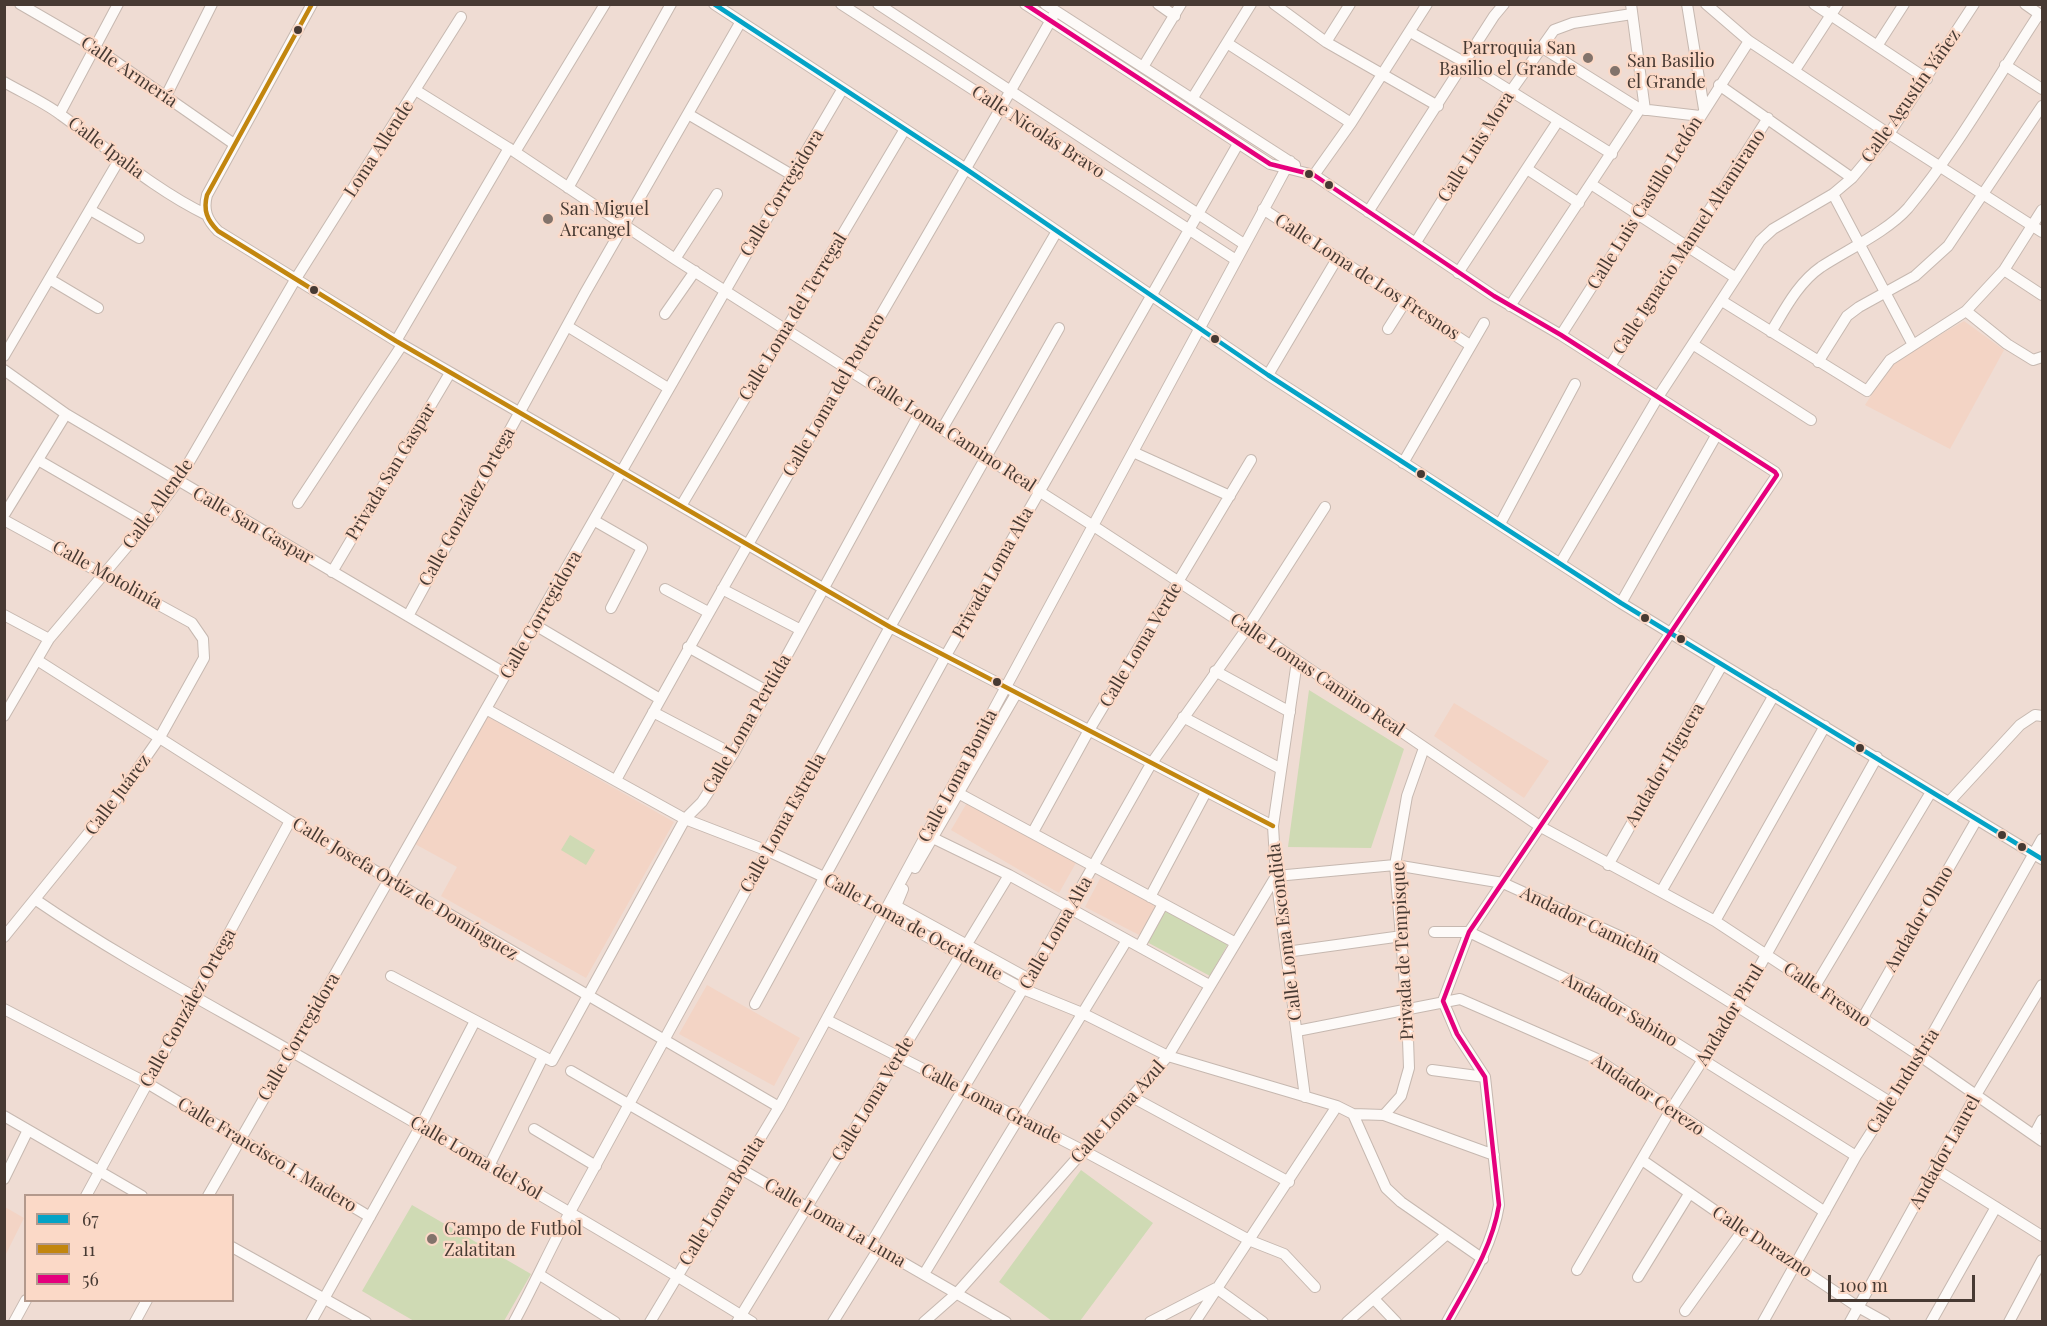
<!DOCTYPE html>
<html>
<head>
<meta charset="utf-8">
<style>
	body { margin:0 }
	#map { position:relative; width:2047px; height:1326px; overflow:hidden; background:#efdcd3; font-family:"Playfair Display",serif }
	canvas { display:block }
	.frame { position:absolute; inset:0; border:6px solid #473a33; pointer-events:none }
	.legend { position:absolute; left:24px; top:1194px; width:210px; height:108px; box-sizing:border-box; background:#fbd9c7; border:2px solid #b3998c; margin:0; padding:8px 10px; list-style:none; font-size:18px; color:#473a33 }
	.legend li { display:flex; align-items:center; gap:12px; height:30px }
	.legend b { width:30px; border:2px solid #b3998c }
	.scale { position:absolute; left:1828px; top:1275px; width:147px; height:27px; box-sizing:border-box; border:3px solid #473a33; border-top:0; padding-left:8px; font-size:18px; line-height:21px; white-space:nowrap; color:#473a33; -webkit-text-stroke:4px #fbd9c7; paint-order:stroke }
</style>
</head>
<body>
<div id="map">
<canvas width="2047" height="1326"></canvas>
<div class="frame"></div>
<ul class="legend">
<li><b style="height:8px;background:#04a3c6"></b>67</li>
<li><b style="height:8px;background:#c2860f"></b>11</li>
<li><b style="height:8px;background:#e5007d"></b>56</li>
</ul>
<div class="scale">100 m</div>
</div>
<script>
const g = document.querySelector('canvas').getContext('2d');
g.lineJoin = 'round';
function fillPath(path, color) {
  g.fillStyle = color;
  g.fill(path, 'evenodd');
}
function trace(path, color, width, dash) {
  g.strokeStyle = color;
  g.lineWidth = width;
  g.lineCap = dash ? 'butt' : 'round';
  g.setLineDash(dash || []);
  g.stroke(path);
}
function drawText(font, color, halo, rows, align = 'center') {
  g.font = font + ' "Playfair Display",serif';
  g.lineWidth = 4.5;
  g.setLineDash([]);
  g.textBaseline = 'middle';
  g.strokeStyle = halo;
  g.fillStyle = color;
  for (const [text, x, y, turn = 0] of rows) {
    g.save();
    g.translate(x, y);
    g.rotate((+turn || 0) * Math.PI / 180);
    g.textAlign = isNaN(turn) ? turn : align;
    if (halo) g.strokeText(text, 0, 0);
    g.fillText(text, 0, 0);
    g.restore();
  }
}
fillPath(new Path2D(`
	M1964 321 2004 350 1950 449 1865 405 1892 363Z
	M1454 703 1549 761 1524 798 1434 736Z
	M487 716 674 822 586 978 441 896 457 867 415 844Z
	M968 801 1077 861 1059 893 951 830Z
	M1102 875 1160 905 1143 937 1085 907Z
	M707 985 800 1038 774 1086 679 1034Z
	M5 1207 24 1218 5 1256Z`), '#f3d4c5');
fillPath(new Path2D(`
	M1309 690 1404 749 1371 848 1288 847Z
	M570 835 595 850 586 865 561 850Z
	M1163 907 1229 942 1210 976 1145 941Z
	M1081 1170 1153 1223 1080 1321H1052L999 1282Z
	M412 1205 531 1274 504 1321H414L362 1291Z`), '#cfdab4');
const minor = new Path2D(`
	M20 4 96 48 234 144
	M312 4 207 195C203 210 207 220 218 231L396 341 890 627 1273 826
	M714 4 966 169 1268 375 1621 603 2042 859
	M841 4 1236 260
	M878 4 1244 244
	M1025 4 1270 164 1314 175 1494 296 1561 335 1775 472 1777 475 1469 932 1443 1001 1457 1034 1485 1077 1499 1205C1492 1248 1468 1284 1447 1322
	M1045 4 1295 165
	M1158 4 1175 16
	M1274 4 1326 42 1438 106
	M1631 4 1645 110
	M1687 4 1704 109
	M1706 4 1749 41 1889 134 2042 232
	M1814 4 1927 79
	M2025 4 2042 16
	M1410 32 1464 62 1612 154
	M1326 42 1350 4
	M1227 43 1351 123
	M1877 46 1904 4
	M1541 47 1640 109 1700 116
	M2005 65 2042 89
	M1143 67 1181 4
	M1795 70 1838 4
	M4 82C23 93 44 102 61 115 109 149 153 189 207 215
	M1719 85 1852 178
	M417 91 515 152 675 259 1092 525 1248 627 1541 827 1715 921 1920 1056 2042 1141
	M166 96 212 4
	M1192 99 1251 4
	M60 113 118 4
	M688 114 792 175
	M515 152 605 4
	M1527 169 1579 203
	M1314 175 1351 123 1427 4
	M1591 184 1736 278
	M568 188 671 4
	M1833 194 1913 345
	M1263 209 1470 345
	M92 211 139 238
	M1368 212 1494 16 1504 4
	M1416 242 1511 91 1554 30 1573 23 1632 14
	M675 259 717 194
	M2004 270 2042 295
	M1458 273 1558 121
	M51 280 98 308
	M1722 301 1867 391 1890 360 1966 311 2004 270 2042 210
	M1510 306 1640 109
	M1966 311 2007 344 2033 360 2042 357
	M665 314 695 271
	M567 326 668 388
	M1388 329 1405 302
	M1771 332C1785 309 1798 283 1821 267 1847 250 1888 231 1908 208 1957 149 1997 78 2039 14
	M1561 335 1749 41
	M396 341 509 148
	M1694 345 1811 420
	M4 356 119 160
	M1818 362 1847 316 1859 307 1915 276 1948 246 2042 106
	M1610 366 1768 118
	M4 370 66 414 506 674
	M1268 375 1338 257
	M942 429 1057 231
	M1133 452 1230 496
	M38 460 147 523
	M1403 463 1484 323
	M298 503 402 345
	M681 506 905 129
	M4 515 66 414
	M4 520 192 623 203 639 204 658 160 737 121 793 4 937
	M595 521 642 548 611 608
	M1500 524 1575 384
	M1561 562 1658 397 1760 241 1773 229 1833 194 1852 178 1889 134 1974 4
	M332 572 450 373
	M665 589 708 612
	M722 589 801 630
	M1621 603 1717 434
	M4 615 49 639
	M408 616 585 293 740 23
	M535 625 660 699
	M688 647 767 691
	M37 660 290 821 779 1107
	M1297 661 1273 826 1276 876 1305 1097
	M1215 671 1290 712
	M486 709 685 819 768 851 826 878 882 912 1023 989 1082 1013 1168 1056 1337 1106 1353 1114 1384 1115 1494 1155
	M653 712 733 754
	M4 716 49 639 147 523 178 481 295 280 461 17
	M1183 717 1281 769
	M616 780C757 521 911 268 1056 11
	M958 793 1234 942
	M1949 802 2020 725 2035 715 2042 716
	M1033 832 1088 732 1251 460
	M933 838 1009 875 1209 985
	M1608 865 1722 665
	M915 868 1016 694
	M903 889 896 906 1029 979
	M1662 890 1774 695
	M1150 897 1206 792
	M36 900C119 957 207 1003 294 1053 447 1141 601 1229 752 1322
	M1715 921 1825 726
	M1434 932H1469L1598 994 1856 1156
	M1140 946 1163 904
	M1286 952 1402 936
	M391 976 552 1061 685 819 702 802 733 754 919 414
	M1814 988 1931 792
	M755 1004 945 657 1238 144
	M4 1009 147 1083 370 1217
	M1862 1019 1977 819
	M827 1020 1084 1151 1251 1241 1284 1254 1315 1287
	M1297 1031 1460 999 1595 1058 1825 1212
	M1432 1070 1485 1077
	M571 1071 1006 1322
	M1132 1097 1289 1182
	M1353 1114 1386 1188 1401 1202 1483 1259
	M1384 1115 1401 1096 1409 1068 1407 1010 1395 865 1407 796 1424 748
	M4 1116 142 1196
	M534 1129 596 1166
	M2034 1135 2042 1120
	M1642 1160 1743 1230 1858 1307 1885 1322
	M489 1166 543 1057
	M1935 1169 2042 1236
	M4 1179 28 1130
	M86 1196 290 821
	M208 1196C420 828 627 456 842 90
	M871 1243 1029 979 1151 764 1248 627 1325 507
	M232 1247 366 1322
	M1577 1270 1670 1111 1738 1005 1877 757
	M924 1274 1127 940
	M540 1275 615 1322
	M1638 1277 1689 1194
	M1374 1299 1396 1322
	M1685 1311 1743 1230
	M14 1322 26 1300
	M135 1322 147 1300
	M311 1322 420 1127 475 1021
	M514 1322C534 1285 550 1249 570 1212L890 627 1059 328
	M650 1322 779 1107 1290 161
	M737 1322 1009 875
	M833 1322 879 1248
	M924 1322 957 1293 1168 1056 1276 876 1395 865 1503 883 1637 944 1890 1102
	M1150 1322 1216 1288 1263 1322
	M1195 1322 1337 1106
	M1347 1322 1447 1234
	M1763 1322 1856 1156 1920 1056 2042 839
	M1850 1322 1976 1095 2042 985
	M1931 1322 1996 1207
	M2009 1322 2042 1260`);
trace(minor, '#c6b8b0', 12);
trace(minor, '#fdfaf8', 10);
trace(new Path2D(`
	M714 4 966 169 1268 375 1621 603 2042 859`), '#04a3c6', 4.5);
trace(new Path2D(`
	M312 4 207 195C203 210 207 220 218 231L396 341 890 627 1273 826`), '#c2860f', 4.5);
trace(new Path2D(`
	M1025 4 1270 164 1314 175 1494 296 1561 335 1775 472 1777 475 1469 932 1443 1001 1457 1034 1485 1077 1499 1205C1492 1248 1468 1284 1447 1322`), '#e5007d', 4.5);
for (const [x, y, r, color] of [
	[298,30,5,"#473a33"],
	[1588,58,6,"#82736b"],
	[1615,71,6,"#82736b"],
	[1309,174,5,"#473a33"],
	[1329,185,5,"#473a33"],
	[548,219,6,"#82736b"],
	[314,290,5,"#473a33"],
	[1215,339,5,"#473a33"],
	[1421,474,5,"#473a33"],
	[1645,618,5,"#473a33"],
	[1681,639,5,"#473a33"],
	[997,682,5,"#473a33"],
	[1860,748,5,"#473a33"],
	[2002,835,5,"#473a33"],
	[2022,847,5,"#473a33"],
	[432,1239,6,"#82736b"]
]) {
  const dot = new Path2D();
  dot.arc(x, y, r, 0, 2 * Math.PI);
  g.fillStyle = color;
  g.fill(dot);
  trace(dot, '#fbd9c7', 2);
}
drawText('18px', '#473a33', '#fbd9c7', [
	["Parroquia San",1576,48,"right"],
	["Basilio el Grande",1576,69,"right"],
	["San Basilio",1627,61],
	["el Grande",1627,82],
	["San Miguel",560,209],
	["Arcangel",560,230],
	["Campo de Futbol",444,1229],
	["Zalatitan",444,1250]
], 'left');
drawText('18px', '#473a33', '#fbd9c7', [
	["Calle Armería",129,72,34],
	["Calle Agustín Yáñez",1911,96,-55],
	["Calle Nicolás Bravo",1038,132,33],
	["Calle Luis Mora",1476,147,-58],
	["Calle Ipalia",106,148,37],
	["Loma Allende",379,149,-57],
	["Calle Corregidora",782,193,-59],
	["Calle Luis Castillo Ledón",1645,203,-58],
	["Calle Ignacio Manuel Altamirano",1689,242,-57],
	["Calle Loma de Los Fresnos",1367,277,33],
	["Calle Loma del Terregal",793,317,-59],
	["Calle Loma del Potrero",834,395,-60],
	["Calle Loma Camino Real",951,434,33],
	["Privada San Gaspar",391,472,-59],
	["Calle Allende",158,504,-54],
	["Calle González Ortega",467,507,-61],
	["Calle San Gaspar",253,526,30],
	["Privada Loma Alta",993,573,-61],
	["Calle Motolinía",107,575,29],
	["Calle Corregidora",541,615,-60],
	["Calle Loma Verde",1141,645,-59],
	["Calle Lomas Camino Real",1317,675,34],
	["Calle Loma Perdida",747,724,-60],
	["Andador Higuera",1665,765,-60],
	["Calle Loma Bonita",958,776,-62],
	["Calle Juárez",118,795,-53],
	["Calle Loma Estrella",783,823,-61],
	["Calle Josefa Ortiz de Domínguez",405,889,31],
	["Andador Olmo",1919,919,-60],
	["Andador Camichín",1590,925,26],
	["Calle Loma de Occidente",913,927,29],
	["Calle Loma Escondida",1285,932,-97],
	["Calle Loma Alta",1056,933,-60],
	["Privada de Tempisque",1403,951,-93],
	["Calle Fresno",1827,995,34],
	["Calle González Ortega",188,1008,-61],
	["Andador Sabino",1620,1010,30],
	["Andador Pirul",1730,1015,-59],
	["Calle Corregidora",299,1037,-60],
	["Calle Industria",1903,1081,-58],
	["Andador Cerezo",1648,1095,34],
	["Calle Loma Verde",873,1099,-59],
	["Calle Loma Grande",991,1104,27],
	["Calle Loma Azul",1118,1112,-48],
	["Andador Laurel",1945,1152,-61],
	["Calle Francisco I. Madero",267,1155,31],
	["Calle Loma del Sol",476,1158,30],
	["Calle Loma Bonita",722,1201,-59],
	["Calle Loma La Luna",835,1223,30],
	["Calle Durazno",1762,1242,33]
]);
</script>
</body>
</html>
